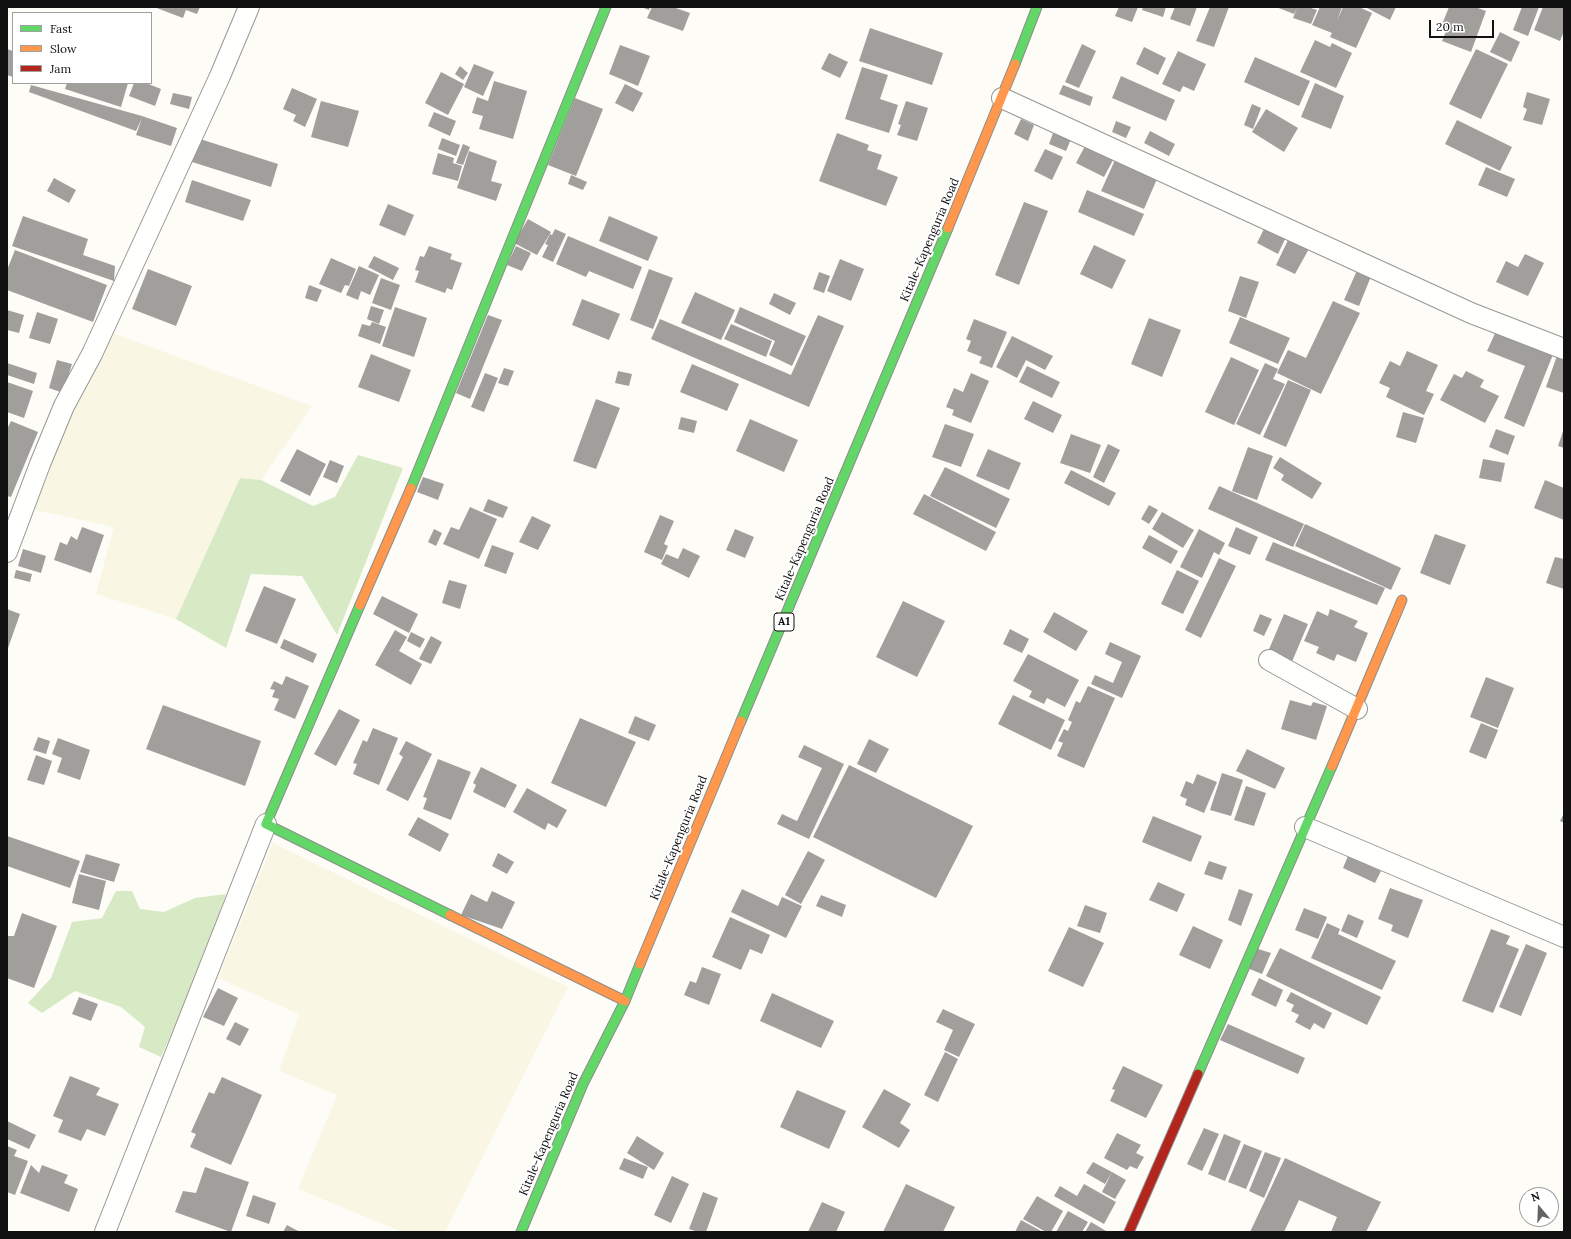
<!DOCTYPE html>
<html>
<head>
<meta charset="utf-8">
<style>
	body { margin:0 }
	#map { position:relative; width:1571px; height:1239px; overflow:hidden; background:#fdfcf7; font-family:Lora,serif }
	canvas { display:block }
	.frame { position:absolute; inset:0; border:8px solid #111; pointer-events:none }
	.legend { position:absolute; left:12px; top:12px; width:140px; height:72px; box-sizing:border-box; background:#fff; border:1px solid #a0a0a0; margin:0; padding:5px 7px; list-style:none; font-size:12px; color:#111 }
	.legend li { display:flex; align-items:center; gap:8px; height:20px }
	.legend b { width:20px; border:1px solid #a0a0a0 }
	.north { position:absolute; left:1519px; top:1187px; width:40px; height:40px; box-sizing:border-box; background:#fff; border:1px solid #a0a0a0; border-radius:50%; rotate:341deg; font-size:11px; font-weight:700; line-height:16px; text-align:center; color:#111 }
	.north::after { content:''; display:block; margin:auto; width:14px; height:18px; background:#646362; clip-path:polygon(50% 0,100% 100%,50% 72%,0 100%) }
	.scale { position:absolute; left:1429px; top:20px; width:65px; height:18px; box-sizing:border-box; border:2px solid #111; border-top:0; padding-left:5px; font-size:12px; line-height:14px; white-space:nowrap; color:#111; -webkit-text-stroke:3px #fff; paint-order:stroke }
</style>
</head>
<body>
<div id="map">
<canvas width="1571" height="1239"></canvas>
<div class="frame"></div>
<ul class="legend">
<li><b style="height:5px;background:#63d668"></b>Fast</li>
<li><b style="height:5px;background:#ff974d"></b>Slow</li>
<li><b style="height:5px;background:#b3261e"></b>Jam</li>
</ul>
<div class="north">N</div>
<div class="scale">20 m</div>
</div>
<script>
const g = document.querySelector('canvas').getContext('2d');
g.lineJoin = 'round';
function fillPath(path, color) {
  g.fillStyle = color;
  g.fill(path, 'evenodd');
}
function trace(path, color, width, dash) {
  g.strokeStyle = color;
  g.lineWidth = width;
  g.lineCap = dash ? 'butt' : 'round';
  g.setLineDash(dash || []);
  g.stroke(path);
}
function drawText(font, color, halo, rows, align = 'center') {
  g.font = font + ' Lora,serif';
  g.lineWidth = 4;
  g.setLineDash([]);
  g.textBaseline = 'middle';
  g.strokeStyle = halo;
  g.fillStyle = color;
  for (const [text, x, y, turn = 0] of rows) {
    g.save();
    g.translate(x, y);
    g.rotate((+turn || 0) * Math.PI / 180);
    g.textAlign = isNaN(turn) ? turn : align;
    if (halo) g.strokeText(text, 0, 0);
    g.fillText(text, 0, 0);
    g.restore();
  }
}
fillPath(new Path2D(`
	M110 332 312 406 261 480 240 478 176 619 96 594 114 527 35 510 37 497 64 432Z
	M273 843 568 987 445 1232H402L298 1189 337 1095 279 1071 299 1014 218 978Z`), '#f9f7e4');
fillPath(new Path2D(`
	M358 455 403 468 337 635 302 576 251 574 226 648 176 619 240 478 261 480 313 506 335 497Z
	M116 891H132L140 909 164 912 195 898 226 894 197 976 161 1057 139 1047 145 1027 121 1007 75 991 42 1013 28 1003 51 978 72 922 102 918Z`), '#d8eac5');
fillPath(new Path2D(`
	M154 7H200L197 14 186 10 183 18Z
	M641 7H650L649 10Z
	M652 7H673L690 13 683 31 647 18Z
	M1119 7H1138L1132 22 1115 16Z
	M1143 7H1166L1163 17 1142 10Z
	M1175 7H1197L1190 26 1170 19Z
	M1210 7H1229L1214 47 1196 41Z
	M1276 7H1308L1317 10 1311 24 1293 18 1297 8 1294 14Z
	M1320 7H1342L1337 21 1343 7H1359L1372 13 1356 48 1330 37 1332 33 1312 25Z
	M1365 7H1396L1390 20Z
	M1449 7H1475L1486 11 1471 52 1442 41 1447 29 1441 27Z
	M1522 7H1539L1528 36 1513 30Z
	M1543 7H1564V31L1560 41 1534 30Z
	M870 28 943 53 932 85 859 61Z
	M1500 32 1520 42 1511 62 1490 52Z
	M1315 40 1330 47 1332 43 1352 53 1336 88 1300 72Z
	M1082 44 1096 51 1079 88 1065 82Z
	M620 45 650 56 638 86 609 74Z
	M1144 47 1166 58 1158 75 1136 64Z
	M7 49 13 51V77L7 75Z
	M1476 49 1508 64 1481 119 1449 104Z
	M1178 51 1206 64 1194 91 1183 86 1180 92 1162 84Z
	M829 53 848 62 840 78 821 69Z
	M1255 57 1310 81 1299 106 1244 82Z
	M474 64 494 72 483 96 464 87Z
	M460 66 468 73 463 80 455 74Z
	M862 67 888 75 880 99 898 105 889 133 845 119Z
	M441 72 464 84 448 115 425 103Z
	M1121 76 1175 100 1166 121 1112 98Z
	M494 81 527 91 513 139 479 129 483 116 472 113 477 97 488 101Z
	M67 83H128L121 107 65 89Z
	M134 83H146L161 89 155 106 129 96Z
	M1315 83 1344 96 1331 129 1301 117Z
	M625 84 643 93 633 112 615 103Z
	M31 85 142 116 177 128 171 146 136 135 142 118 136 131 29 92Z
	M1063 85 1093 97 1090 106 1059 94Z
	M292 88 317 99 305 127 293 121 296 115 283 109Z
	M1527 92 1550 99 1542 125 1523 120 1527 109 1523 107Z
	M173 93 192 97 189 109 170 104Z
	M575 98 603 109 576 176 548 165Z
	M321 101 359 111 348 147 311 137Z
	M906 101 928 108 917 141 897 135 901 125 898 124Z
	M1252 104 1261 108 1253 129 1244 125Z
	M1266 109 1298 128 1284 152 1252 132Z
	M434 112 456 121 450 136 428 126Z
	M1021 119 1034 125 1028 141 1014 134Z
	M1457 120 1512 147 1500 171 1445 144Z
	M1116 121 1131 127 1126 138 1112 132Z
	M1150 131 1175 144 1169 156 1144 143Z
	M837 133 869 145 867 150 882 155 877 169 898 177 886 206 819 181Z
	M1053 133 1071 139 1066 151 1049 144Z
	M197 138 278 164 271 187 189 161Z
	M442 138 460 145 456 156 438 149Z
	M463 144 470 147 463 165 456 163Z
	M1085 146 1113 160 1104 177 1076 163Z
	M1045 149 1063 157 1052 180 1034 171Z
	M469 151 497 161 491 181 502 184 496 201 457 188Z
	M438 153 454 158 453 163 462 166 458 181 432 174Z
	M1115 160 1157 179 1144 209 1101 191Z
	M1486 167 1515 179 1507 197 1478 185Z
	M571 175 587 182 583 190 568 184Z
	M54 178 76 190 69 203 47 191Z
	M192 180 251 200 243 221 185 202Z
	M1087 190 1144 214 1134 236 1078 212Z
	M1024 202 1048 211 1019 285 995 275Z
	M388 204 414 215 405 236 379 225Z
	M23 216 88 239 83 255 115 266 114 281 12 246Z
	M609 216 658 237 648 261 599 241Z
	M528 219 551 232 537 255 514 243Z
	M1266 225 1287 235 1278 254 1257 243Z
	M555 229 566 234 553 262 542 257 548 245 545 244 550 234 552 235Z
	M568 236 642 267 633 289 589 271 586 277 556 264Z
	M1290 236 1310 247 1295 274 1276 265Z
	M1094 245 1126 260 1112 289 1080 274Z
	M429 246 452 254 450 259 462 263 452 290 447 288 445 293 415 282 419 271 415 270 420 256 424 257Z
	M516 246 531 253 522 271 507 265Z
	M15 250 107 285 93 322 7 290V270Z
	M1525 254 1544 263 1528 296 1496 282 1506 261 1518 267Z
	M374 256 399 268 393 280 368 267Z
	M331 258 356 269 349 286 345 285 341 293 319 284Z
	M840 259 864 269 851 301 827 291Z
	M359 266 379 275 370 295 361 291 358 300 346 295Z
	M1358 268 1372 274 1359 306 1344 300Z
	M148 269 192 286 176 326 132 309Z
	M649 269 673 278 653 329 630 320Z
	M819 272 830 276 824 293 813 289Z
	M1240 276 1259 282 1246 318 1228 311Z
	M381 278 400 285 391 310 372 303Z
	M309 285 322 290 317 302 305 298Z
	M695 292 735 310 721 340 681 323Z
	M774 293 796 303 790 315 769 304Z
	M582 299 620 314 609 340 572 325Z
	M1333 301 1360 313 1321 394 1277 373 1288 350 1306 358Z
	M371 306 384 310 379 324 367 319Z
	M395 307 427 318 414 357 382 346Z
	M740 307 806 336 792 366 769 355 775 341 734 322Z
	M7 310 24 315 19 333 7 330Z
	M37 312 58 319 50 344 29 338Z
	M488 315 502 320 470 399 456 393Z
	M818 315 844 326 809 407 651 339 660 319 791 375Z
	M1240 317 1290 338 1278 364 1229 343Z
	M1149 318 1181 330 1162 377 1131 364Z
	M974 319 1007 332 992 368 979 363 982 357 967 351 971 341 966 339Z
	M372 322 386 327 380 344 358 336 362 324 370 326Z
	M731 324 772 341 766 357 724 339Z
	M1497 329 1554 352 1524 427 1504 418 1525 366 1487 351Z
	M1012 336 1053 356 1045 370 1026 360 1017 378 996 367Z
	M1559 350 1564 352V393L1546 387Z
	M1407 351 1438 365 1426 391 1434 394 1424 415 1386 397 1390 388 1379 383 1390 361 1400 366Z
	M371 354 411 370 399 402 358 387Z
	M1231 357 1259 370 1234 425 1205 412Z
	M57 360 72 364 63 393 49 388Z
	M7 363 37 373 34 384 7 375Z
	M1265 363 1278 369 1273 379 1285 384 1260 435 1236 424Z
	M692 364 739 384 727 411 680 392Z
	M1027 366 1060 382 1052 398 1019 382Z
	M504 368 514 371 508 386 498 383Z
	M618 371 632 374 629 386 615 383Z
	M1466 371 1484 380 1480 387 1499 396 1485 423 1440 400 1454 374 1462 378Z
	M485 373 498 378 484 412 471 407Z
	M971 373 989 381 971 423 952 415 954 410 946 407 954 388 963 392Z
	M1288 380 1311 390 1286 447 1263 437Z
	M7 382 33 391 24 418 7 412Z
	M596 399 620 408 596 469 573 461Z
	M1033 401 1062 415 1053 433 1024 419Z
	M1403 412 1424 418 1416 443 1396 437Z
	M681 417 697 421 694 433 678 429Z
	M750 419 798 440 784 472 736 451Z
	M11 421 38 432 11 497 7 496V429Z
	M945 424 974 434 961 467 932 457Z
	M1496 429 1515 436 1508 455 1489 447Z
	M1563 431H1564V448L1558 446Z
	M1071 434 1101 445 1090 473 1060 463Z
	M1108 444 1120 450 1104 483 1093 477Z
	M1248 447 1273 456 1257 500 1232 491Z
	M297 449 326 464 310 496 280 481Z
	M988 449 1021 463 1009 490 976 476Z
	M1280 457 1322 483 1312 499 1281 480 1284 475 1273 468Z
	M1483 459 1505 463 1501 482 1479 478Z
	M330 460 344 466 337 483 323 477Z
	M945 467 1010 499 996 528 930 496Z
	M1071 470 1116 493 1109 506 1064 483Z
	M423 477 444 484 438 500 417 492Z
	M1545 480 1564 488V520L1534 508Z
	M1219 486 1304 524 1293 547 1208 509Z
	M924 494 996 532 986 551 913 514Z
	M488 499 508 507 503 518 483 511Z
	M1149 505 1158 510 1149 524 1141 519Z
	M470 507 497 519 479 559 443 544 451 527 459 530Z
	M1162 512 1194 530 1183 548 1152 529Z
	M660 515 674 521 664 544 668 546 662 560 644 552Z
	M532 516 551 525 538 550 519 542Z
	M1305 524 1401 568 1391 590 1295 546Z
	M82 527 104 535 91 573 54 560 60 542 67 545 71 536 77 540Z
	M1236 527 1258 537 1250 555 1228 546Z
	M434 529 442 533 436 546 428 542Z
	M735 529 754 537 745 558 726 550Z
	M1199 529 1225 543 1219 555 1214 552 1202 578 1180 567Z
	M1435 534 1466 545 1450 585 1420 573Z
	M1149 535 1178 551 1171 564 1142 548Z
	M1273 542 1385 588 1377 605 1265 560Z
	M492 545 514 553 506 574 484 566Z
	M683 548 700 556 689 578 661 564 666 554 678 559Z
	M23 549 46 556 41 573 18 566Z
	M1555 557 1564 559V589L1546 583Z
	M1219 558 1236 566 1201 638 1185 630Z
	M16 570 32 574 30 582 14 578Z
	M1177 570 1199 581 1183 614 1161 604Z
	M449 580 467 585 460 609 442 603Z
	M264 586 296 599 277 644 245 631Z
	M382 596 418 614 409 633 373 614Z
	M903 601 945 621 917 677 876 657Z
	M7 609 20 614 7 651Z
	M1330 609 1358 621 1354 627 1368 633 1356 662 1337 654 1334 661 1316 653 1319 647 1304 641 1317 611 1328 616Z
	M1054 612 1088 631 1076 651 1043 632Z
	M1260 614 1272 619 1264 636 1253 631Z
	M1284 614 1308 624 1291 664 1267 654Z
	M1010 629 1029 639 1022 653 1003 644Z
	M395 630 407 637 399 651 422 664 411 685 375 665Z
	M411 632 425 639 420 648 407 641Z
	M431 636 442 642 431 664 419 659Z
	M284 639 317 654 313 663 280 648Z
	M1110 642 1141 656 1122 698 1091 684 1095 675 1113 683 1122 662 1105 654Z
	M1028 654 1079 680 1065 707 1047 698 1044 704 1029 697 1032 691 1013 681Z
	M286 676 309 686 295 719 274 710 279 699 272 697 275 690 270 689 274 681 282 685Z
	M1486 677 1514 688 1498 728 1470 717Z
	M1088 686 1115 698 1084 768 1057 756 1063 743 1058 741 1064 729 1068 731 1072 722 1068 720 1076 701 1080 703Z
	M1013 695 1065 720 1051 750 998 724Z
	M1290 700 1311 706 1313 702 1327 706 1316 740 1281 729Z
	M163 705 261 741 245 786 146 749Z
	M339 709 360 720 336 766 314 754Z
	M635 716 656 725 649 741 628 733Z
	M580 718 636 742 606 807 551 783Z
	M1481 723 1498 730 1486 759 1469 752Z
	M373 728 398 738 379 785 353 774 357 764 353 763 363 740 367 742Z
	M38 737 50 741 46 754 33 750Z
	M58 738 90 750 80 780 57 772 62 758 52 754Z
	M869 739 889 749 876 773 857 764Z
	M406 741 432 754 408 801 386 790 403 757 399 754Z
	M804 745 844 764 809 839 777 824 782 814 797 821 822 768 798 757Z
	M1247 749 1285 768 1275 789 1236 771Z
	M36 755 52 761 44 785 27 780Z
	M438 759 471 772 451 820 423 809 427 798 423 797Z
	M849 765 973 826 936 898 813 837Z
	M481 767 517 785 505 808 473 792 476 785 473 783Z
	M1222 773 1243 780 1231 816 1210 810Z
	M1197 774 1217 782 1204 813 1185 805 1187 799 1180 796 1186 781 1193 784Z
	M1246 786 1266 793 1254 826 1234 820Z
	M527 788 567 810 557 828 548 823 545 830 513 812Z
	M1564 813V823L1560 821Z
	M1153 816 1202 836 1191 862 1142 842Z
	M418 817 449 834 440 852 408 835Z
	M7 836 80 861 70 888 7 866Z
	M808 851 825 860 801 904 785 895Z
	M498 853 514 862 507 874 492 866Z
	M86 854 120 864 114 882 80 872Z
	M1348 856 1381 871 1375 883 1343 868Z
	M1209 861 1227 867 1222 880 1204 874Z
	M79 874 106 881 99 910 72 903Z
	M1158 882 1185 894 1177 912 1149 900Z
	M1390 888 1423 900 1408 938 1391 931 1393 925 1378 919Z
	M742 889 778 906 782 897 802 906 786 938 731 912Z
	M1239 889 1253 894 1241 926 1228 920Z
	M492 891 515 902 502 929 461 915 471 894 487 902Z
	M821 895 846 905 842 917 816 906Z
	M1085 905 1107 913 1100 933 1077 926Z
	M1304 908 1327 917 1318 939 1295 930Z
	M22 913 57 926 34 988 7 978V936H14Z
	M1348 914 1364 921 1357 938 1341 931Z
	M730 917 770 935 762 954 750 949 741 970 712 957Z
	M1327 923 1340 929 1338 934 1396 961 1382 990 1311 958Z
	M1193 926 1223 940 1210 969 1179 955Z
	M1069 927 1104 943 1083 987 1048 971Z
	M1491 929 1510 936 1506 944 1519 949 1493 1013 1462 1001Z
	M1526 944 1547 953 1521 1016 1499 1007Z
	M1255 948 1271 953 1262 974 1247 968Z
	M1280 948 1381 997 1367 1025 1266 976Z
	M702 967 721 974 709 1005 684 995 690 981 696 983Z
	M1259 978 1283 990 1276 1007 1251 995Z
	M218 988 238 998 224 1026 203 1017Z
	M1291 992 1332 1013 1324 1029 1314 1023 1310 1030 1295 1022 1299 1015 1291 1011 1294 1005 1286 1001Z
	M772 993 834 1021 821 1048 760 1021Z
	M79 997 98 1004 91 1021 72 1014Z
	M943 1009 975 1024 959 1057 944 1050 953 1030 936 1022Z
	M235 1022 249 1029 240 1046 226 1039Z
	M1228 1024 1305 1058 1298 1074 1220 1040Z
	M945 1052 958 1059 938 1102 924 1095Z
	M1123 1066 1163 1085 1146 1118 1110 1101 1115 1090 1112 1089Z
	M70 1076 100 1088 96 1095 119 1104 105 1136 87 1129 81 1141 58 1132 63 1120 53 1116Z
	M222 1077 262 1095 231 1165 190 1147 196 1134 191 1132 209 1092 214 1094Z
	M884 1089 911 1104 900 1123 910 1130 899 1148 862 1127Z
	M797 1090 846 1111 829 1149 780 1127Z
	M7 1121 36 1135 29 1149 7 1139Z
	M1204 1128 1219 1134 1202 1171 1187 1164Z
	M1117 1133 1141 1145 1136 1153 1144 1157 1137 1169 1130 1166 1127 1170 1104 1158Z
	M1224 1134 1241 1141 1225 1181 1208 1174Z
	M637 1136 664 1153 654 1170 627 1153Z
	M1244 1144 1262 1151 1246 1189 1228 1182Z
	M7 1146 17 1150 14 1156 28 1161 15 1195 7 1192Z
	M1265 1152 1281 1158 1264 1198 1249 1191Z
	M624 1158 648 1167 643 1179 619 1169Z
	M1285 1158 1381 1202 1366 1232H1331L1337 1217 1299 1200 1284 1232H1250Z
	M1093 1162 1112 1172 1105 1184 1086 1173Z
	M31 1165 39 1173 42 1165 68 1175 64 1183 78 1189 69 1212 20 1193Z
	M205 1167 249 1182 231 1232 175 1212 183 1191 196 1193Z
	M1112 1172 1126 1180 1115 1199 1102 1192Z
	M672 1176 689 1184 671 1223 654 1215Z
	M906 1184 955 1207 943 1232H883Z
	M1084 1184 1116 1202 1104 1224 1054 1196 1060 1186 1077 1196Z
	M703 1192 718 1198 706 1232H698L689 1229Z
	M253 1195 276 1203 269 1224 246 1216Z
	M1037 1196 1063 1211 1051 1232H1046L1023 1219Z
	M822 1202 845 1212 836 1232H808Z
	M1068 1211 1088 1222 1082 1232H1056Z
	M1021 1220 1043 1232H1015Z
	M1091 1222 1106 1231 1105 1232H1085Z
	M287 1225 300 1232H283Z`), '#a19f9c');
const street = new Path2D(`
	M1002 98 1471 313 1564 349
	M7 552 40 464 64 406 92 354 220 76 249 7
	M1269 660 1357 709
	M1305 827 1564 937
	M105 1232 266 824`);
const fast = new Path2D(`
	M1015 64 1037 7
	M411 488 606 7
	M360 605 266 824 450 915
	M741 721 948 228
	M1198 1074 1332 766
	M521 1232 583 1084 625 1001 640 964`);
const slow = new Path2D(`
	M948 228 1015 64
	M360 605 411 488
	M1332 766 1402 600
	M450 915 625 1001
	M640 964 741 721`);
const jam = new Path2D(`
	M1129 1232 1198 1074`);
trace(street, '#979795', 22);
trace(fast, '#8e8d8b', 11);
trace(slow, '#8e8d8b', 11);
trace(jam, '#8e8d8b', 11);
trace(street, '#fffffe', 20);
trace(fast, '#63d668', 9);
trace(slow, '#ff974d', 9);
trace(jam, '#b3261e', 9);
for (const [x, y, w] of [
	[784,622,20]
]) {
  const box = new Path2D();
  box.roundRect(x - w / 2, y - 9, w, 18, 3);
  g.fillStyle = '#fff';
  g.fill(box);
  trace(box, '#111', 1);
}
drawText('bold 11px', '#111', null, [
	["A1",784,622]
]);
drawText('12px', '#111', '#fff', [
	["Kitale-Kapenguria Road",930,240,-67],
	["Kitale-Kapenguria Road",805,539,-67],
	["Kitale-Kapenguria Road",679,838,-68],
	["Kitale-Kapenguria Road",549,1134,-67]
]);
</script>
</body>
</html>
